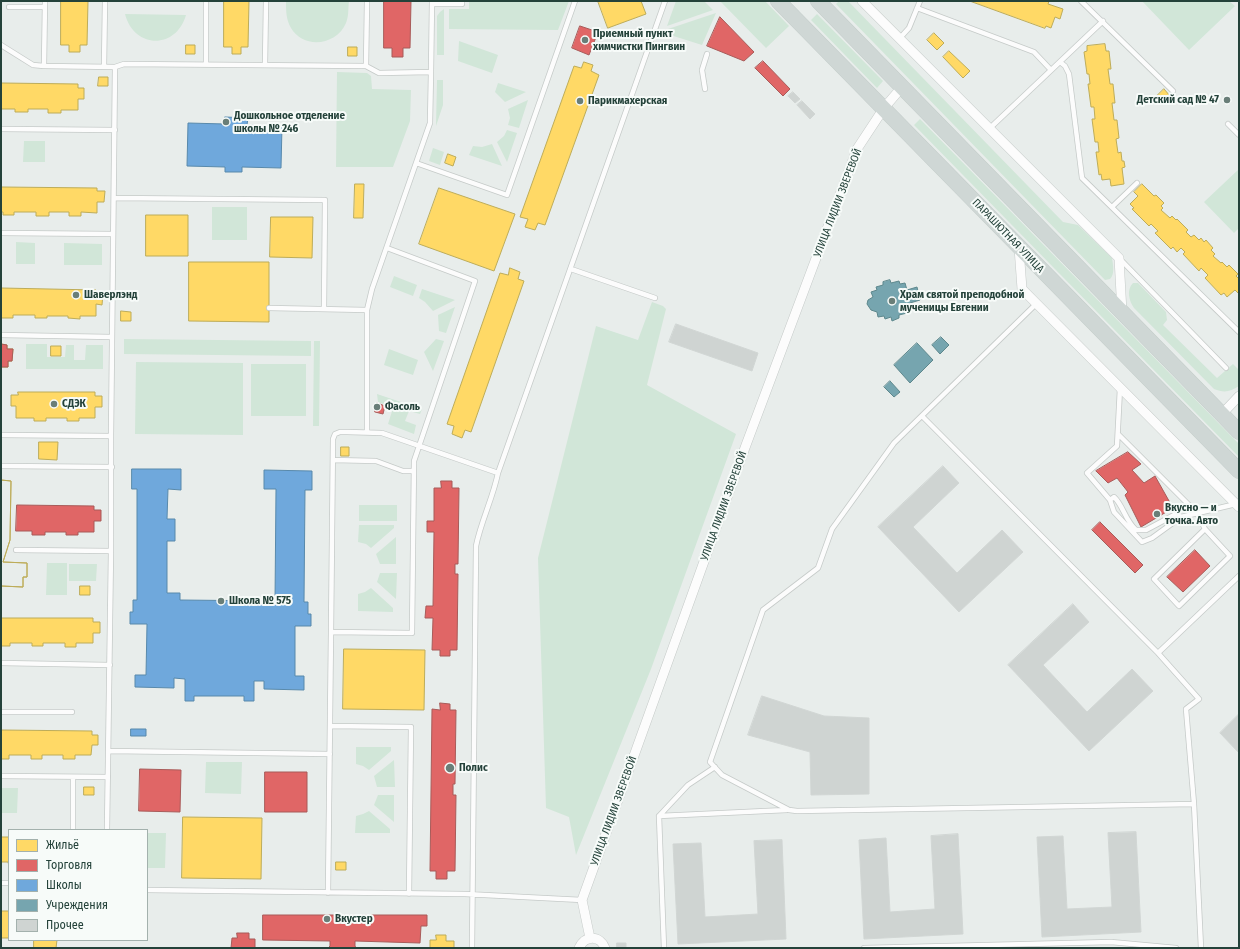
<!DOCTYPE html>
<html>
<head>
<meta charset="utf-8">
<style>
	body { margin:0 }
	#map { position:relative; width:1240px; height:949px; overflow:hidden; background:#e8edeb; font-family:"Fira Sans Condensed",sans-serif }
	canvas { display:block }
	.frame { position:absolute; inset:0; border:2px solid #24423a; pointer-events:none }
	.legend { position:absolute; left:8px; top:829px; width:140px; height:112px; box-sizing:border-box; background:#f7fbf9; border:1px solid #a3b1ad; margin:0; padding:5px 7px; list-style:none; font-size:12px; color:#24423a }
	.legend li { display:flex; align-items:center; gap:8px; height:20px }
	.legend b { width:20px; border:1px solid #a3b1ad }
</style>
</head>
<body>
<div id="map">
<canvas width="1240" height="949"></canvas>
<div class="frame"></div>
<ul class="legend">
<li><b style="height:11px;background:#ffd966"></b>Жильё</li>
<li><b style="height:11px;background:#e06666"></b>Торговля</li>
<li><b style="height:11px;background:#6fa8dc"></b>Школы</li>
<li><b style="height:11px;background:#76a5af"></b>Учреждения</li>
<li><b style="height:11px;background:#cfd4d2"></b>Прочее</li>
</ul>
</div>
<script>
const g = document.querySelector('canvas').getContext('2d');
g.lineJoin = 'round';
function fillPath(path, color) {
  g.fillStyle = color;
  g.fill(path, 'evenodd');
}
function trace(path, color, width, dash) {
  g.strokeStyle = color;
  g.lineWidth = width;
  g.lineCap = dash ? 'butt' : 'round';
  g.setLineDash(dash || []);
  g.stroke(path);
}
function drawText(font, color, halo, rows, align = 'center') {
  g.font = font + ' "Fira Sans Condensed",sans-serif';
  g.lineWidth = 4;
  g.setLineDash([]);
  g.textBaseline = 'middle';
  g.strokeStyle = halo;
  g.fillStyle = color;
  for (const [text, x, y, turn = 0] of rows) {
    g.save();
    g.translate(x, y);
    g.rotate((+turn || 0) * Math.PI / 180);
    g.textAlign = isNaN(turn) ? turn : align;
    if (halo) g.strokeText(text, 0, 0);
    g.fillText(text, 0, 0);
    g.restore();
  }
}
fillPath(new Path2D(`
	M286 1H349C348 8 349 16 346 23 337 45 304 50 291 28 286 19 286 11 286 1Z
	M469 1H569L558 30 449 29V9H469Z
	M676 1H704L713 10 667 26Z
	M720 1H765L789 26 766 48Z
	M839 1H848L1063 222 1078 225 1112 258C1113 265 1115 274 1110 279L1105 280 836 4Z
	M1142 1H1229L1235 6 1189 50Z
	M444 9V55H437V16L440 12Z
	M716 13 702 45 664 33 665 30Z
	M125 14 186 15C176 50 134 49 125 14Z
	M817 14 883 81 877 88 811 20Z
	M459 41 498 55 492 73 458 61Z
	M337 72 367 73 371 76 372 89 411 90 410 121 393 167H336Z
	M437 80H443V105L436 126Z
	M498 83 526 92 505 102 495 92Z
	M528 100 519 128 508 125 510 118 508 109Z
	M920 119 1239 444V457L914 125Z
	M507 130 517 133 507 162 497 142 504 136Z
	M24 141H45V162H23Z
	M492 144 502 166 469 155 473 146 482 147Z
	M433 148 444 152 440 165 429 161Z
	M1239 169V228L1234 233 1204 202Z
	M212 207H247V240H212Z
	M16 242 35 243V264H16Z
	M64 243 102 244V265H64Z
	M394 276 417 285 413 296 390 287Z
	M1133 283H1138L1166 312 1167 320 1163 325 1217 378 1233 364 1239 370V386C1230 392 1224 393 1214 389L1134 308C1129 301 1126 290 1133 283Z
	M422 289 455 300 433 311 425 302 419 298Z
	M652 302 663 306 666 309 647 385 736 434 651 669 576 855 569 817 546 808 538 558 596 326 638 340Z
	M455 307 446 333 439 331 438 315Z
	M124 339 311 341V356L124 354Z
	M436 339 444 341 433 371 424 352Z
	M314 341H320L319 426H313Z
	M26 344H47V357H65L66 345H74V360H85L86 345H103V369H26Z
	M389 349 418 360 413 375 384 365Z
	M136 362 243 363V435L135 434Z
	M251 364H306V416H251Z
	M377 394 422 409 420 414 409 411 405 421 416 425 414 434 388 424 393 408 378 402Z
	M359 505H397V521H359Z
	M359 525H394V528L371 548 366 544 358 542Z
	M396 537V564H380L376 554Z
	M47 563H67V595H46Z
	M69 564H97L96 581H69Z
	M380 573H397L396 599 377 582Z
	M371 588 393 608V612L358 611V594L365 592Z
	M356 747H391V751L369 770 363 766 356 764Z
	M394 760 395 787H377L374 776Z
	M206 762H242L241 794 205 793Z
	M1 788H18L17 813H1Z
	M378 795H394V822L374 805Z
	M369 811 390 829V833H355L356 816 363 814Z
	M147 833H166L165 868H147Z`), '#d1e6d8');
const homes = new Path2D(`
	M61 1H88L87 45H80V52H69V45H61Z
	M224 1H249L248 47H241V54H232V47H224Z
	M598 1H641L646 14 608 28Z
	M970 1H1049L1048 4 1063 9 1060 19 1055 17 1051 28 1046 26 1045 28Z
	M934 33 944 43 937 50 927 40Z
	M1105 44 1106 51H1109L1111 69H1108L1110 84H1113L1115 103H1112L1114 120H1117L1119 138 1116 139 1118 153 1121 152 1122 161H1124L1125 167 1122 168 1124 184 1111 186 1110 179 1102 180 1101 174 1099 175 1096 152H1099L1098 142H1095L1092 119H1095L1094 107H1091L1088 84H1090L1089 74H1087L1084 52 1087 51V46Z
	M186 45H195V54H186Z
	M348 47H357V56H348Z
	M949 51 970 71 963 78 943 57Z
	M584 62 593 65 591 71 599 75 545 225 538 223 535 230 525 227 528 219 520 217 574 66 581 68Z
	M99 77H108V86H98Z
	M1 83 78 84V88H84V99H78V110H61V113H48V109H28V112H15V109H1Z
	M1164 89 1170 96 1162 103 1156 97Z
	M448 154 456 157 453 166 445 163Z
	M355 184H364L363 218H354Z
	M1142 184 1154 196 1156 195 1164 203 1161 206 1163 208 1161 210 1170 218 1172 216 1176 220 1177 219 1188 230 1186 232 1191 237 1194 235 1199 240 1201 238 1204 242 1206 240 1213 248 1211 250 1215 254 1213 256 1221 263 1222 262 1227 267 1229 265 1238 274 1236 276 1239 279V294L1235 290 1227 297 1224 293 1221 295 1205 278 1208 275 1201 268 1199 271 1183 254 1185 252 1181 248 1177 252 1173 247 1171 249 1155 233 1158 231 1151 224 1149 226 1132 209 1134 208 1130 204 1138 196 1134 192Z
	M1 187 97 188V191H105L104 202H97V213L81 212V216H69V212H49V216H36V212H14V215H3V212H1Z
	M439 188 515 214 494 271 419 244Z
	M146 215H188V256H146Z
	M271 217H313L312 258 270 257Z
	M189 262H269V322L189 321Z
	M510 268 520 272 518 279 524 281 471 432 465 430 462 438 452 434 454 426 447 424 500 273 508 275Z
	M1 288 96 290V294H103L102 305 96 304V316H80V319L68 318V316H47V318H35V315H13V318H1Z
	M121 311 131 312V321H121Z
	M1 344 7 345V349H13L12 361H8V367H1Z
	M51 346H61V356H51Z
	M18 392H95V396H102V407H95V418H79V421H67V418H46V421H34V418H16V406H11V395H18Z
	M39 442H58L57 460 39 459Z
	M341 447H349V456H341Z
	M1 480 11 481 10 540 3 562 27 563V577H23V587L1 586Z
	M1 480 11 481 10 540 3 562 27 563V577H23V587L1 586Z
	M80 586H90V595H80Z
	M1 618H93V622H100V633H93V643H76V647H65V643H43V646H32V643H10V646H1Z
	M344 649 425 650 424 710 343 709Z
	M1 730 92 731V735H98V745H92L91 755H75V759H63V755H42V759H31V755H9V759H1Z
	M84 787H94V795H84Z
	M183 817 262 818 261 879 182 878Z
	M1 837H9V866L8 862H1Z
	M336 862H346V870H336Z
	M1 911H9V938H1Z
	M436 935H446V941H454V948H430V940H436Z
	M34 940H57L56 948H34Z`);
fillPath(homes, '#ffd966');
trace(homes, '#bdac59', 1);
const shops = new Path2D(`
	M384 1H411L410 48H403V57H392V48H384Z
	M720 17 754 52 744 61 707 46Z
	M580 26 598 32 589 55 572 48Z
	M763 61 790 89 783 96 755 68Z
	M1 344 7 345V349H13L12 361H8V367H1Z
	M377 403 385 406 383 414 375 412Z
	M1128 452 1141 464 1132 470 1144 483 1155 476 1173 508 1141 527 1125 495 1128 492 1117 478 1108 483 1096 471Z
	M441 481H452V488H459L458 564H455V574H458L457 650H450V656H440V650H432L433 618H425L426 606H433L434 532H427V521H434V488H441Z
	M17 505 94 506V510H101V521H94V532H78V535H66V532H45V535H32V531H16Z
	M1100 522 1143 565 1135 573 1092 530Z
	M1195 550 1210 566 1183 592 1167 577Z
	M440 703 450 704V710H456L455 784H453V795H456L455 871H447V879H436V871H430L432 709 440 710Z
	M140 769 181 770 180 812 139 811Z
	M265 772H307V812H265Z
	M263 915H427V926H421L420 943 355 941V946L356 948H328L330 946V941L263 940Z
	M237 933H249V939H255V948H231L232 938H237Z`);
fillPath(shops, '#e06666');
trace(shops, '#a85b59', 1);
const schools = new Path2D(`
	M225 117 248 118 247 125 282 126 281 168 242 167V172H225V167L187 166 188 123 225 124Z
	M132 469H181V490L168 489 167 519H175V541H167V593H180V600L275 601 276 489H264V470L312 471V490H305L304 602H308V614H311V626H295V676H304V690L264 689V681H254V701H244V696H194V701H185V679L174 678V688L135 687V675H146L147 624H130V612H133V600H137V489H132Z
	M131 729H146V736H131Z`);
fillPath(schools, '#6fa8dc');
trace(schools, '#5889ab', 1);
const public = new Path2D(`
	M890 280 891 283 899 281 900 284 905 283 907 290 917 287 920 300 910 303 912 309 907 310V313L899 315V318L892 321 891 317 885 319 884 316 878 317 877 312 871 310 867 304 868 300 873 297 871 292 877 290 876 287 883 285V282Z
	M941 337 949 345 940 354 932 345Z
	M917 343 933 360 910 383 894 365Z
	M890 381 900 392 894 397 884 387Z`);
fillPath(public, '#76a5af');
trace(public, '#5d878c', 1);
const building = new Path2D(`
	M793 92 800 99 795 103 788 96Z
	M802 101 815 114 810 119 797 105Z
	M676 324 758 353 752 371 669 342Z
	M943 466 959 483 913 527 957 573 1002 530 1023 552 959 612 878 527Z
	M1073 604 1089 622 1043 665 1087 712 1132 669 1153 691 1089 751 1008 665Z
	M762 696 824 716 869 718V794L811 795 810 752 748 735Z
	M1239 714V753L1220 733Z
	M1136 832 1141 932 1042 937 1037 837 1063 836 1067 909 1112 907 1108 833Z
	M958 834 963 934 864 939 859 840 886 838 890 912 935 909 931 836Z
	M782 840 786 939 678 944 673 844 701 843 705 917 758 914 754 841Z
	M617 943H626V948H617Z`);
fillPath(building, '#cfd4d2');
trace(building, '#d1d6d4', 1);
const service = new Path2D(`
	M1081 1 1173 91
	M432 4H462V1
	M9 7H45
	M917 8 1034 52 1051 70
	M899 39 909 28 920 1
	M1 45 33 65 44 66 115 67 124 64 366 66 379 73 431 72 432 1
	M1060 62 1065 66 1069 74 1082 178 1239 332
	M206 65V1
	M265 65 266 1
	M44 66 45 1
	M366 66 367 1
	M104 67 105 1
	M705 89 702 70 707 54
	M1228 124 1239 135
	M990 128 1103 21
	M1 129 115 130
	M416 163 507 195 575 1
	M114 198 325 200 324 309
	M1112 207 1137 183
	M1 233 113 234
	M1120 259 1226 368
	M571 269 655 298
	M1036 304 894 443 832 529 818 568 763 610 710 762 722 775 789 810 797 811 1194 804
	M269 308 367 310 372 289 430 123 431 72
	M1 335 112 337
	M1120 388 1117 446 1087 473 1110 500 1114 512 1142 542 1152 538 1181 517 1236 504
	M922 416 1158 653 1199 699 1186 709 1194 804 1201 948
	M367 432V310
	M1118 434 1197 513 1205 529 1230 556 1179 606 1154 579 1205 529
	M1 435 111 436 115 67
	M333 460 376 461 403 471H413
	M1 466 112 467
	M1110 500 1114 497C1123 505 1125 520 1136 530H1146L1176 514 1181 517
	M16 550 111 551
	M331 632 333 439 335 434 340 432H347L382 433 498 473
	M1158 653 1239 576
	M1 663 110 665
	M1 712H72
	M330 726 411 727 409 894
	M109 751 330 754
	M715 767 688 785 659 816 787 810
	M1 776 108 777
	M659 816 664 948
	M73 830V777
	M107 830 111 551V436
	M1 883H9
	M147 890 465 894 582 900
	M328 893 331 632 412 633 414 461 475 281 387 248
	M472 948 476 546C481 521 493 498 498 473L665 1
	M864 948 1111 942 1176 948`);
const minor = new Path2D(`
	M862 1 1119 258 1122 312
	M1019 248 1022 289 1239 507
	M1222 414 1239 396
	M590 938 582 900 746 445 857 149 884 108 902 87
	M579 948C585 935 600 935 605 948`);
const primary = new Path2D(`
	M778 1 1239 471
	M818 1 1239 432`);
trace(service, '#c5cac8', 6);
trace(minor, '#c5cac8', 10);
trace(primary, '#c3ccc9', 16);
trace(service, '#fcfcfc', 4.5);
trace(minor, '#fcfcfc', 9);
trace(primary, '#cfd7d5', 15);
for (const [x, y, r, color] of [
	[585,40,4,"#697e78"],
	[1227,100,4,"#697e78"],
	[580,101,4,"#697e78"],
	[226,122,4,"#697e78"],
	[76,295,4,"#697e78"],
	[892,301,4,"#697e78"],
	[54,404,4,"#697e78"],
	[377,407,4,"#697e78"],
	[1157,514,4,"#697e78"],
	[221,601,4,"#697e78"],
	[450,768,5,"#697e78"],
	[327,919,4,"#697e78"]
]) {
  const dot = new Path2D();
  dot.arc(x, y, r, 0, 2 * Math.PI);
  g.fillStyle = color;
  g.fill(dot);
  trace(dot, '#f7fbf9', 1.5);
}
drawText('bold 11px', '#24423a', '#f7fbf9', [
	["Приемный пункт",593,34],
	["химчистки Пингвин",593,47],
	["Детский сад № 47",1219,100,"right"],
	["Парикмахерская",588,101],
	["Дошкольное отделение",234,116],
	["школы № 246",234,129],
	["Шаверлэнд",84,295],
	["Храм святой преподобной",900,295],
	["мученицы Евгении",900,308],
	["СДЭК",62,404],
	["Фасоль",385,407],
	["Вкусно — и",1165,508],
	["точка. Авто",1165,521],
	["Школа № 575",229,601],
	["Полис",459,768],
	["Вкустер",335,919]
], 'left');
drawText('11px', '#24423a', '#f7fbf9', [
	["УЛИЦА ЛИДИИ ЗВЕРЕВОЙ",838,203,-69],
	["ПАРАШЮТНАЯ УЛИЦА",1008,236,46],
	["УЛИЦА ЛИДИИ ЗВЕРЕВОЙ",724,506,-70],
	["УЛИЦА ЛИДИИ ЗВЕРЕВОЙ",614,811,-70]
]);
</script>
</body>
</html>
